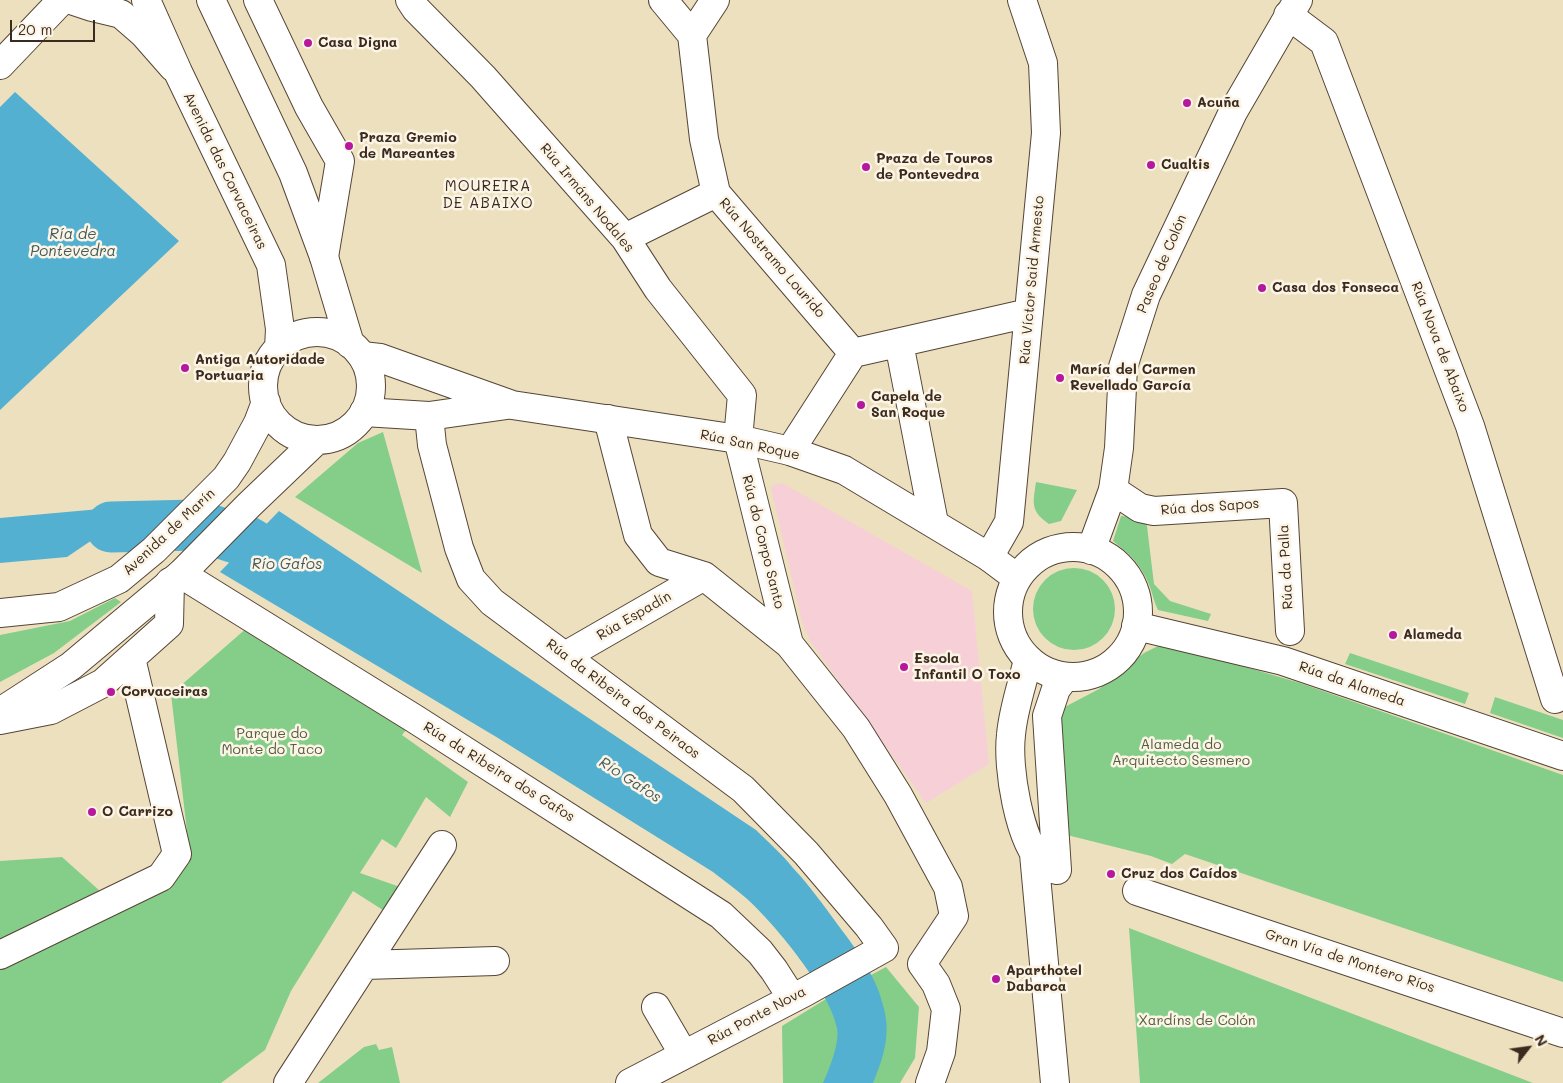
<!DOCTYPE html>
<html>
<head>
<meta charset="utf-8">
<style>
	body { margin:0 }
	#map { position:relative; width:1563px; height:1083px; overflow:hidden; background:#ede0be; font-family:Mali,sans-serif }
	canvas { display:block }
	.north { position:absolute; left:1503px; top:1023px; width:50px; height:50px; -webkit-text-stroke:4px #fcf5e5; paint-order:stroke; rotate:60deg; font-size:14px; font-weight:700; line-height:20px; text-align:center; color:#3b2a1e }
	.north::after { content:''; display:block; margin:auto; width:18px; height:22px; background:#3b2a1e; clip-path:polygon(50% 0,100% 100%,50% 72%,0 100%) }
	.scale { position:absolute; left:10px; top:20px; width:85px; height:22px; box-sizing:border-box; border:2px solid #3b2a1e; border-top:0; padding-left:6px; font-size:15px; line-height:18px; white-space:nowrap; color:#3b2a1e; -webkit-text-stroke:4px #fcf5e5; paint-order:stroke }
</style>
</head>
<body>
<div id="map">
<canvas width="1563" height="1083"></canvas>
<div class="north">N</div>
<div class="scale">20 m</div>
</div>
<script>
const g = document.querySelector('canvas').getContext('2d');
g.lineJoin = 'round';
function fillPath(path, color) {
  g.fillStyle = color;
  g.fill(path, 'evenodd');
}
function trace(path, color, width, dash) {
  g.strokeStyle = color;
  g.lineWidth = width;
  g.lineCap = dash ? 'butt' : 'round';
  g.setLineDash(dash || []);
  g.stroke(path);
}
function drawText(font, color, halo, rows, align = 'center') {
  g.font = font + ' Mali,sans-serif';
  g.lineWidth = 5;
  g.setLineDash([]);
  g.textBaseline = 'middle';
  g.strokeStyle = halo;
  g.fillStyle = color;
  for (const [text, x, y, turn = 0] of rows) {
    g.save();
    g.translate(x, y);
    g.rotate((+turn || 0) * Math.PI / 180);
    g.textAlign = isNaN(turn) ? turn : align;
    if (halo) g.strokeText(text, 0, 0);
    g.fillText(text, 0, 0);
    g.restore();
  }
}
fillPath(new Path2D(`
	M782 483 972 591 989 764 926 803 810 641 802 622 771 488 774 485Z`), '#f6cfd7');
fillPath(new Path2D(`
	M383 432 422 573 295 497 358 443Z
	M1036 482 1077 490 1061 521 1049 524C1030 511 1033 503 1036 482Z
	M1121 516 1146 518 1154 584 1170 601 1211 614 1208 621 1158 610C1153 600 1152 590 1147 580 1138 561 1129 554 1113 541Z
	M1033 609a41 41 0 1 1 82 0a41 41 0 1 1-82 0Z
	M115 598 121 602 54 653 0 682V635L70 621Z
	M256 620 415 719 402 735 468 782 450 817 426 797 396 848 382 839 360 873 403 888 386 912 353 891 291 991 265 1050 221 1083H0V963L190 857 171 694Z
	M1164 643 1300 683 1563 775V982L1185 854 1172 864 1151 856 1051 831 1040 720 1099 689 1144 653Z
	M1350 653 1469 693 1465 704 1345 664Z
	M1495 697 1563 720V738L1490 713Z
	M62 857 100 891 0 942V861Z
	M1129 928 1533 1083H1140Z
	M886 967 919 1007 915 1058 900 1083H783L782 1026 826 999Z
	M376 1044 379 1050 392 1047 400 1083H318L364 1047Z`), '#84ce8a');
fillPath(new Path2D(`
	M15 92 179 241 0 410V107Z
	M144 505 67 557 0 563V518Z
	M279 511 756 830C768 842 782 854 793 868 810 886 824 906 838 925 857 950 877 977 884 1009 891 1035 883 1059 873 1083H823C829 1070 840 1043 837 1028 830 991 775 924 746 898 736 889 724 881 713 872L498 738 220 572Z`), '#53b0d1');
trace(new Path2D(`
	M111 527 196 525 248 542 309 579`), '#53b0d1', 51);
const minor = new Path2D(`
	M71 0 92 7 121 14 144 34 173 67
	M258 0 309 107 340 161 324 257
	M410 0 416 9 483 77 625 238 658 289 742 395 738 439 789 644
	M663 0 692 35
	M1288 15 1324 42 1470 426 1555 699
	M692 35 704 139 716 193 853 353 1029 313
	M692 35 715 0
	M0 65 62 0
	M625 238 716 193
	M899 343 934 523
	M429 416 432 445 459 548 471 579 492 602 743 789 806 853 869 927 884 948
	M608 419 638 535 659 562 704 576 789 644 856 728 898 795 948 887 954 916 922 964
	M790 451 853 353
	M1113 490 1140 508 1154 511 1283 503 1290 631
	M989 557 1009 522 1046 133 1043 63 1022 0
	M181 574 415 719 721 915 760 952 774 970 792 998
	M1136 626 1283 661 1563 756
	M565 656 704 576
	M1028 660C1022 685 1013 710 1011 735 1007 767 1019 842 1043 864 1046 867 1052 869 1057 870L1047 716 1056 689 1065 677
	M0 720 51 710 103 683 169 624 170 582
	M1034 854 1055 1083
	M1137 891 1563 1033
	M0 955 161 877 177 854 131 658
	M922 964 936 984 946 1009 941 1052 930 1083
	M365 965 495 961
	M656 1007 684 1055
	M288 1083 442 845
	M630 1083 805 992 884 948`);
const major = new Path2D(`
	M362 356 380 358 512 405 738 439 790 451 844 470 989 557 1017 578
	M364 412 429 416 507 405
	M1008 612a65 65 0 1 1 130 0a65 65 0 1 1-130 0Z
	M1091 550 1113 490 1119 448 1123 367 1146 295 1233 112 1298 0`);
const highway = new Path2D(`
	M146 0 178 72 271 265 280 329 279 348
	M211 0 293 173 324 257 350 344
	M263 386a54 54 0 1 1 108 0a54 54 0 1 1-108 0Z
	M0 613 59 607 119 579 154 550 226 478 237 462 258 423 266 402
	M0 712 71 666 181 574 249 505 317 440`);
trace(minor, '#564536', 30);
trace(major, '#564536', 30);
trace(highway, '#564536', 30);
trace(minor, '#fff', 28);
trace(major, '#fff', 28);
trace(highway, '#fff', 28);
for (const [x, y, r, color] of [
	[308,43,5,"#b5179e"],
	[1187,103,5,"#b5179e"],
	[349,146,5,"#b5179e"],
	[1151,165,5,"#b5179e"],
	[866,167,5,"#b5179e"],
	[1262,288,5,"#b5179e"],
	[185,368,5,"#b5179e"],
	[1060,378,5,"#b5179e"],
	[861,405,5,"#b5179e"],
	[1393,635,5,"#b5179e"],
	[904,667,5,"#b5179e"],
	[111,692,5,"#b5179e"],
	[92,812,5,"#b5179e"],
	[1111,874,5,"#b5179e"],
	[996,979,5,"#b5179e"]
]) {
  const dot = new Path2D();
  dot.arc(x, y, r, 0, 2 * Math.PI);
  g.fillStyle = color;
  g.fill(dot);
  trace(dot, '#fcf5e5', 2);
}
drawText('bold 14px', '#3b2a1e', '#fcf5e5', [
	["Casa Digna",318,43],
	["Acuña",1197,103],
	["Praza Gremio",359,138],
	["de Mareantes",359,154],
	["Praza de Touros",876,159],
	["de Pontevedra",876,175],
	["Cualtis",1161,165],
	["Casa dos Fonseca",1272,288],
	["Antiga Autoridade",195,360],
	["Portuaria",195,376],
	["María del Carmen",1070,370],
	["Revellado García",1070,386],
	["Capela de",871,397],
	["San Roque",871,413],
	["Alameda",1403,635],
	["Escola",914,659],
	["Infantil O Toxo",914,675],
	["Corvaceiras",121,692],
	["O Carrizo",102,812],
	["Cruz dos Caídos",1121,874],
	["Aparthotel",1006,971],
	["Dabarca",1006,987]
], 'left');
drawText('14px', '#3b2a1e', '#fcf5e5', [
	["Avenida das Corvaceiras",225,171,64],
	["Rúa Irmáns Nodales",587,198,50],
	["Rúa Nostramo Lourido",772,258,49],
	["Paseo de Colón",1162,264,-67],
	["Rúa Víctor Said Armesto",1032,280,-85],
	["Rúa Nova de Abaixo",1440,347,69],
	["Rúa San Roque",750,445,12],
	["Rúa dos Sapos",1210,507,-4],
	["Avenida de Marín",169,532,-43],
	["Rúa do Corpo Santo",763,542,76],
	["Rúa da Palla",1286,567,-93],
	["Rúa Espadín",634,616,-30],
	["Rúa da Alameda",1352,684,19],
	["Rúa da Ribeira dos Peiraos",623,699,37],
	["Rúa da Ribeira dos Gafos",499,772,32],
	["Gran Vía de Montero Ríos",1350,961,18],
	["Rúa Ponte Nova",757,1016,-28]
]);
drawText('14px', '#515b3e', '#fcf5e5', [
	["Parque do",272,734],
	["Monte do Taco",272,750],
	["Alameda do",1181,745],
	["Arquitecto Sesmero",1181,761],
	["Xardíns de Colón",1197,1021]
]);
g.letterSpacing = '1px';
drawText('15px', '#3b2a1e', '#fcf5e5', [
	["MOUREIRA",488,186],
	["DE ABAIXO",488,203]
]);
g.letterSpacing = '0px';
drawText('italic 15px', '#43595d', '#fcf5e5', [
	["Ría de",73,234],
	["Pontevedra",73,251],
	["Río Gafos",287,564],
	["Río Gafos",630,780,33]
]);
</script>
</body>
</html>
